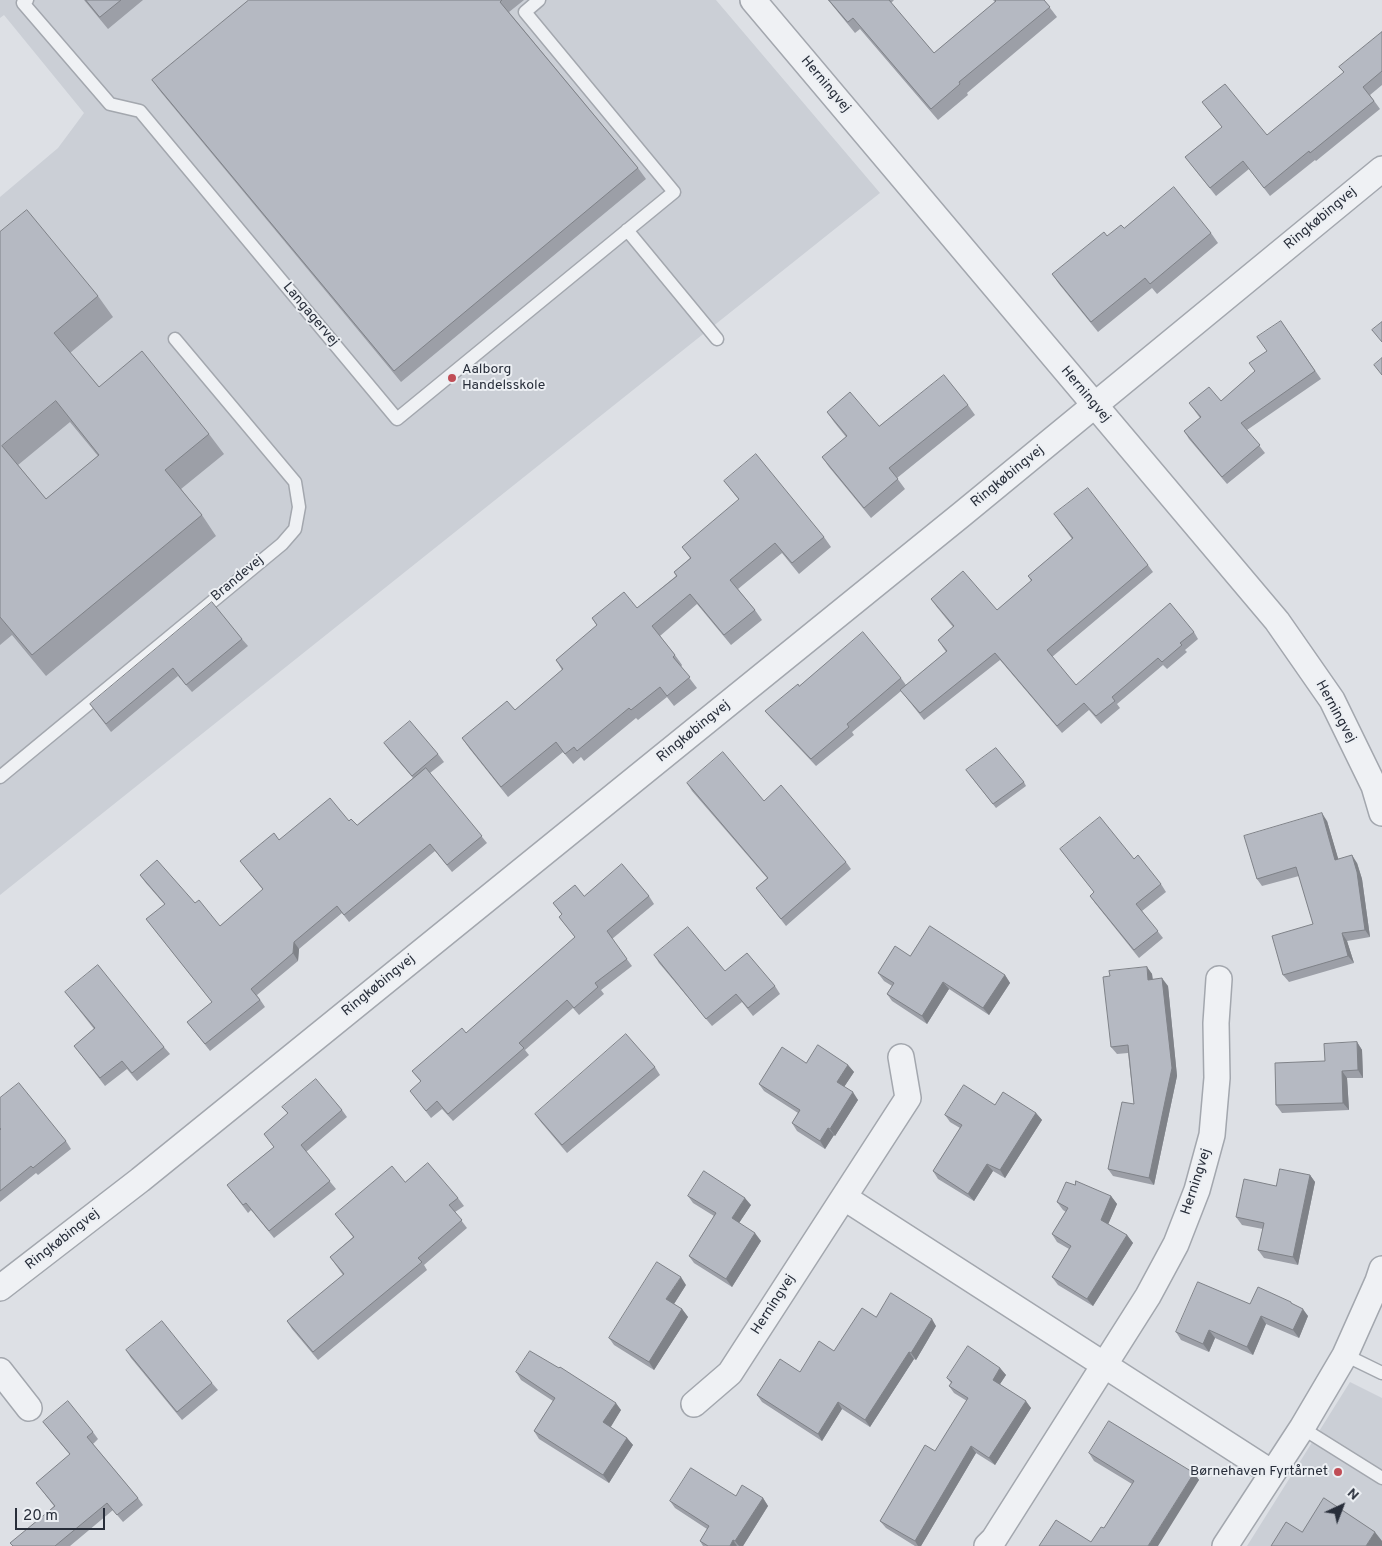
<!DOCTYPE html>
<html>
<head>
<meta charset="utf-8">
<style>
	body { margin:0 }
	#map { position:relative; width:1382px; height:1546px; overflow:hidden; background:#dde0e5; font-family:Overpass,sans-serif }
	canvas { display:block }
	.north { position:absolute; left:1317px; top:1481px; width:50px; height:50px; -webkit-text-stroke:4px #eceff3; paint-order:stroke; rotate:43deg; font-size:14px; font-weight:700; line-height:20px; text-align:center; color:#282e3a }
	.north::after { content:''; display:block; margin:auto; width:18px; height:22px; background:#282e3a; clip-path:polygon(50% 0,100% 100%,50% 72%,0 100%) }
	.scale { position:absolute; left:15px; top:1508px; width:90px; height:22px; box-sizing:border-box; border:2px solid #282e3a; border-top:0; padding-left:6px; font-size:15px; line-height:18px; white-space:nowrap; color:#282e3a; -webkit-text-stroke:4px #eceff3; paint-order:stroke }
</style>
</head>
<body>
<div id="map">
<canvas width="1382" height="1546"></canvas>
<div class="north">N</div>
<div class="scale">20 m</div>
</div>
<script>
const g = document.querySelector('canvas').getContext('2d');
g.lineJoin = 'round';
function fillPath(path, color) {
  g.fillStyle = color;
  g.fill(path, 'evenodd');
}
function trace(path, color, width, dash) {
  g.strokeStyle = color;
  g.lineWidth = width;
  g.lineCap = dash ? 'butt' : 'round';
  g.setLineDash(dash || []);
  g.stroke(path);
}
function drawText(font, color, halo, rows, align = 'center') {
  g.font = font + ' Overpass,sans-serif';
  g.lineWidth = 4;
  g.setLineDash([]);
  g.textBaseline = 'middle';
  g.strokeStyle = halo;
  g.fillStyle = color;
  for (const [text, x, y, turn = 0] of rows) {
    g.save();
    g.translate(x, y);
    g.rotate((+turn || 0) * Math.PI / 180);
    g.textAlign = isNaN(turn) ? turn : align;
    if (halo) g.strokeText(text, 0, 0);
    g.fillText(text, 0, 0);
    g.restore();
  }
}
fillPath(new Path2D(`
	M0 0H716L880 193 0 895V197L58 148 84 113 4 15 0 18Z
	M1350 1382 1382 1398V1546H1247Z`), '#cbcfd6');
const lane = new Path2D(`
	M27 0 23 3 110 104 140 111 397 419 674 192 525 12 539 0
	M627 230 717 339
	M0 777 282 544 295 529 299 507 295 482 175 339
	M1345 1355 1382 1373
	M1302 1428 1382 1478`);
const street = new Path2D(`
	M753 0 1277 621 1332 700 1374 786 1382 813
	M845 1198 1272 1473
	M0 1288 140 1180 961 515 1382 169
	M0 1371 29 1408
	M694 1404 730 1373 908 1098 901 1057
	M987 1546 994 1539 1148 1296 1176 1244 1197 1190 1212 1135 1217 1078 1216 1023 1219 979
	M1225 1546 1302 1428 1345 1355 1378 1281 1382 1269`);
trace(lane, '#a3a7ae', 15);
trace(street, '#a3a7ae', 28);
trace(lane, '#eff1f4', 12);
trace(street, '#eff1f4', 25);
fillPath(new Path2D(`
	M84 0H143L108 29Z
	M249 0H524L509 12 638 168 646 179 401 382 160 91 152 80Z
	M828 0H894L891 3 934 53 995 2 993 0H1044L1057 17 967 93 968 95 938 120 860 29 855 33Z
	M1382 32V85L1370 95 1380 109 1316 161 1315 160 1270 196 1249 169 1216 196 1185 157 1222 127 1202 102 1267 135 1344 73 1339 67Z
	M1124 228 1211 233 1218 243 1157 294 1152 288 1098 332 1059 284 1052 274 1107 236Z
	M0 232 98 296 113 317 70 353 99 387 209 434 224 454 181 489 202 515 216 536 46 676 12 635 0 645ZM70 422 98 456 46 499 18 465Z
	M1281 321 1321 379 1247 430 1265 453 1227 484 1189 439 1184 431 1200 418 1189 403 1221 401 1255 371 1267 351Z
	M968 405 975 415 897 478 905 489 871 518 829 467 822 457 846 437 834 422 827 412 879 426Z
	M724 481 824 537 831 547 799 574 782 553 738 589 755 610 762 620 731 645 697 604 660 636 675 655 682 665 681 667 697 688 674 706 667 697 638 720 636 718 584 761 581 757 573 764 563 752 508 797 469 748 462 738 515 710 562 670 556 660 597 626 592 618 637 608 676 576 674 572 690 558 682 547 739 500Z
	M1054 514 1148 565 1153 572 1052 657 1076 685 1194 632 1198 639 1185 650 1187 652 1167 669 1163 665 1117 704 1120 708 1101 724 1089 710 1062 733 1000 660 924 720 901 691 852 732 854 735 816 766 771 718 765 711 799 686 901 678 906 685 946 652 938 640 953 627 936 606 931 599 997 610 1031 581 1028 576 1072 539Z
	M242 639 248 646 192 692 178 676 111 732 90 704Z
	M384 743 438 754 444 762 430 773 487 843 452 872 435 851 349 922 342 913 299 949 298 961 257 995 265 1007 210 1051 187 1022 212 1002 146 919 165 905 145 882 140 875 195 903 220 926 263 890 240 861 279 840 349 821 357 825 413 778 389 750Z
	M969 774 1024 782 1026 786 996 808Z
	M687 783 846 862 851 869 786 926 756 888 767 878 692 791Z
	M1327 821 1338 859 1357 863 1362 879 1370 937 1347 941 1354 963 1289 982 1283 975 1313 924 1299 876 1262 886 1257 879Z
	M1060 849 1134 859 1161 884 1166 892 1142 911 1163 938 1139 958 1095 903 1090 896 1094 892Z
	M584 896H649L654 904 612 939 632 966 601 990 604 994 579 1015 573 1008 525 1050 529 1055 453 1121 442 1109 431 1118 410 1091 421 1082 412 1071 466 1033 575 937 559 917 562 915 553 903Z
	M654 955 725 971 775 986 780 994 753 1016 742 1002 712 1026 659 963Z
	M910 956 1005 975 1010 983 989 1015 949 989 927 1024 892 1001 887 994 892 986 884 981 878 973Z
	M1147 967 1152 974 1153 979 1168 986 1177 1076 1154 1185 1113 1176 1108 1169 1134 1104 1128 1053 1117 1054 1111 1047 1110 976Z
	M65 992 164 1047 170 1054 137 1081 127 1069 105 1086 74 1046 94 1029Z
	M1357 1042 1362 1050 1363 1078H1347L1349 1110 1282 1113 1276 1105 1325 1061Z
	M806 1063 848 1065 854 1072 844 1087 858 1100 835 1136 834 1135 825 1149 797 1131 792 1123 798 1113 764 1091 759 1084Z
	M655 1067 660 1075 567 1153 540 1121 535 1114Z
	M0 1098 66 1141 71 1149 38 1175 36 1173 0 1202Z
	M995 1105 1036 1113 1042 1120 1005 1178 993 1171 974 1201 938 1179 933 1171 960 1128 950 1122 945 1115Z
	M282 1107 342 1110 347 1117 306 1152 336 1189 274 1238 251 1210 248 1213 227 1185 274 1147 264 1134 288 1114Z
	M1310 1175 1315 1182 1298 1265 1264 1258 1258 1250 1263 1229 1242 1225 1236 1217 1276 1186Z
	M405 1182 458 1198 464 1206 455 1212 467 1228 424 1265 427 1270 318 1360 292 1329 287 1321 343 1275 330 1257 353 1237 335 1214Z
	M1075 1185 1111 1196 1117 1204 1108 1224 1127 1235 1133 1243 1093 1306 1058 1285 1052 1277 1069 1249 1057 1242 1052 1234 1066 1212 1063 1210 1057 1202Z
	M688 1196 751 1205 739 1223 761 1241 732 1287 694 1263 689 1256 714 1216 693 1203Z
	M686 1285 674 1304 682 1309 688 1317 654 1370 614 1345 609 1338Z
	M1250 1304H1293L1308 1316 1299 1338 1266 1324 1253 1355 1215 1338 1209 1352 1181 1340 1176 1332Z
	M876 1317 936 1326 916 1360 914 1359 870 1427 842 1409 822 1441 762 1402 757 1395 800 1372 834 1351Z
	M126 1350 212 1383 218 1390 182 1420 131 1358Z
	M1000 1368 1006 1375 1000 1384 1031 1408 995 1465 976 1453 921 1546H915L886 1528 880 1521 935 1451 967 1401 954 1393 949 1386 951 1383 947 1378Z
	M516 1372 621 1410 610 1427 627 1438 633 1445 609 1483 539 1439 534 1431 553 1401 521 1380Z
	M43 1422 93 1432 98 1439 93 1444 138 1498 143 1505 123 1522 113 1510 70 1546H12L54 1506 36 1483 70 1455Z
	M1089 1453 1194 1473 1199 1480 1091 1542 1104 1528 1132 1484 1094 1461Z
	M736 1496 763 1498 768 1506 743 1546H703L700 1541 707 1529 675 1508 670 1501Z`), '#9c9fa7');
fillPath(new Path2D(`
	M1322 813 1327 821 1341 868 1335 860Z
	M1352 855 1357 863 1362 879 1370 937 1365 930Z
	M1342 933 1347 941 1354 963 1348 956Z
	M294 942 299 949 298 961 293 953Z
	M1147 967 1152 974 1153 987 1148 980Z
	M1005 975 1010 983 989 1015 983 1008Z
	M1162 978 1168 986 1177 1076 1154 1185 1149 1178Z
	M943 982 949 989 927 1024 922 1016Z
	M1357 1042 1362 1050 1363 1078 1358 1070Z
	M848 1065 854 1072 842 1090 837 1082Z
	M1342 1071 1347 1078 1349 1110 1343 1103Z
	M853 1092 858 1100 835 1136 830 1129Z
	M1036 1113 1042 1120 1005 1178 1000 1170Z
	M828 1128 834 1135 825 1149 820 1141Z
	M987 1164 993 1171 974 1201 968 1194Z
	M1310 1175 1315 1182 1298 1265 1293 1257Z
	M1111 1196 1117 1204 1107 1227 1101 1220Z
	M745 1198 751 1205 737 1226 732 1218Z
	M755 1233 761 1241 732 1287 726 1279Z
	M1127 1235 1133 1243 1093 1306 1087 1299Z
	M681 1277 686 1285 672 1307 666 1299Z
	M682 1309 688 1317 654 1370 649 1362Z
	M1303 1309 1308 1316 1299 1338 1293 1330Z
	M1261 1316 1266 1324 1253 1355 1247 1347Z
	M932 1319 936 1326 916 1360 911 1353Z
	M1209 1330 1215 1338 1209 1352 1203 1344Z
	M909 1352 914 1359 870 1427 865 1420Z
	M1000 1368 1006 1375 998 1387 993 1380Z
	M1026 1401 1031 1408 995 1465 989 1458Z
	M838 1402 842 1409 822 1441 818 1434Z
	M616 1403 621 1410 609 1430 603 1422Z
	M627 1438 633 1445 609 1483 603 1475Z
	M971 1446 976 1453 921 1546H918L915 1541Z
	M1194 1473 1199 1480 1158 1546H1148Z
	M763 1498 768 1506 743 1546H739L735 1541Z
	M1375 1532 1382 1541V1546H1366Z
	M733 1540 737 1546H730Z`), '#7f8288');
const building = new Path2D(`
	M86 0H121L100 17Z
	M249 0H502L500 2 638 168 394 371 152 80Z
	M829 0H889L934 53 996 1 995 0H1044L1050 7 959 82 960 84 931 109 853 18 848 22Z
	M1382 32V71L1363 87 1374 101 1310 153 1309 151 1264 188 1243 161 1210 188 1185 157 1222 127 1202 102 1225 84 1267 135 1344 72 1339 67Z
	M1174 187 1211 233 1150 284 1145 278 1091 322 1052 274 1104 232 1107 236 1121 225 1124 228Z
	M27 210 98 296 54 333 99 387 142 351 209 434 165 470 202 515 32 655 0 617V232ZM56 401 99 455 46 499 2 446Z
	M1281 321 1315 371 1241 423 1260 445 1222 477 1184 431 1201 417 1189 403 1209 387 1221 401 1255 371 1249 363 1267 351 1257 337Z
	M1382 322V342L1372 330Z
	M1382 358V375L1374 365Z
	M944 375 968 405 889 468 898 479 864 508 822 457 847 436 827 412 850 392 879 426Z
	M756 454 824 537 792 563 775 543 730 580 755 610 724 635 690 594 652 626 675 655 673 657 690 677 667 696 660 687 631 710 629 708 577 751 574 747 565 754 556 742 501 787 462 738 507 701 515 710 563 669 556 660 597 625 592 618 624 592 637 608 677 576 674 572 691 558 682 547 739 499 724 481Z
	M1088 488 1148 565 1047 650 1076 685 1170 603 1194 632 1180 643 1182 645 1162 662 1158 658 1112 697 1115 701 1096 716 1084 703 1057 726 995 653 920 713 900 690 947 651 938 640 954 626 931 599 963 571 997 610 1032 580 1028 576 1073 538 1054 514Z
	M212 602 242 639 186 685 173 668 106 724 90 704Z
	M863 632 901 678 847 724 849 727 811 759 765 711 798 684 799 686Z
	M410 721 438 754 412 776 384 743Z
	M996 748 1024 782 993 804 966 770Z
	M723 752 764 801 781 785 846 862 781 919 756 888 768 878 687 783Z
	M426 768 482 836 447 865 430 844 344 915 337 906 294 942 293 953 251 989 260 1000 205 1044 187 1022 212 1002 146 919 165 904 140 875 157 860 195 903 199 900 220 926 263 889 240 861 274 833 279 840 330 798 349 821 351 819 357 825Z
	M1322 813 1335 860 1352 855 1357 872 1365 930 1342 933 1348 956 1283 975 1272 936 1313 924 1296 867 1257 879 1244 836Z
	M1100 817 1134 859 1138 855 1161 884 1136 904 1158 931 1134 950 1090 896 1094 892 1060 849Z
	M622 864 649 896 607 931 627 959 595 983 598 987 574 1008 567 1000 519 1043 524 1048 448 1114 437 1101 426 1111 410 1091 421 1081 412 1071 462 1028 466 1033 575 937 559 917 562 914 553 903 575 885 584 896Z
	M930 926 1005 975 983 1008 943 982 922 1016 887 994 894 983 878 973 895 946 910 956Z
	M688 927 725 971 747 953 775 986 748 1008 736 994 706 1019 654 955Z
	M98 965 164 1047 132 1073 122 1061 100 1078 74 1046 95 1028 65 992Z
	M1147 967 1148 980 1162 978 1172 1068 1149 1178 1108 1169 1122 1102 1134 1104 1128 1045 1111 1047 1103 977 1110 976 1109 971Z
	M626 1034 655 1067 562 1145 535 1114Z
	M1357 1042 1358 1070 1342 1071 1343 1103 1276 1105 1275 1063 1325 1061 1324 1044Z
	M818 1045 848 1065 837 1082 853 1092 830 1129 828 1128 820 1141 792 1123 800 1110 759 1084 782 1047 806 1063Z
	M316 1079 342 1110 301 1145 330 1181 269 1231 246 1203 243 1205 227 1185 274 1147 264 1134 288 1113 282 1107Z
	M19 1083 66 1141 33 1168 31 1166 0 1191V1130L1 1129 0 1128V1098Z
	M964 1085 995 1105 1003 1092 1036 1113 1000 1170 987 1164 968 1194 933 1171 962 1125 945 1115Z
	M428 1163 458 1198 449 1205 462 1220 418 1258 422 1262 313 1352 287 1321 344 1274 330 1257 354 1237 335 1214 392 1166 405 1182Z
	M1280 1169 1310 1175 1293 1257 1258 1250 1264 1223 1236 1217 1244 1179 1276 1186Z
	M704 1171 745 1198 732 1218 755 1233 726 1279 689 1256 716 1213 688 1196Z
	M1076 1181 1111 1196 1101 1220 1127 1235 1087 1299 1052 1277 1071 1246 1052 1234 1068 1208 1057 1202 1066 1182 1075 1185Z
	M657 1262 681 1277 666 1299 682 1309 649 1362 609 1338Z
	M1198 1282 1250 1304 1258 1287 1291 1302V1303L1303 1309 1293 1330 1261 1316 1247 1347 1209 1330 1203 1344 1176 1332Z
	M891 1293 932 1319 911 1353 909 1352 865 1420 838 1402 818 1434 757 1395 780 1359 800 1372 819 1341 834 1351 862 1308 876 1317Z
	M162 1321 212 1383 177 1412 126 1350Z
	M968 1346 1000 1368 993 1380 1026 1401 989 1458 971 1446 915 1541 880 1521 925 1445 935 1451 968 1398 949 1386 952 1382 947 1378Z
	M530 1351 559 1368 560 1367 616 1403 603 1422 627 1438 603 1475 534 1431 555 1398 516 1372Z
	M68 1401 93 1432 87 1437 138 1498 117 1515 107 1503 55 1546H13L10 1543 55 1506 36 1483 70 1454 43 1422Z
	M1109 1421 1194 1473 1148 1546H1039L1056 1520 1091 1542 1101 1527 1104 1528 1134 1481 1089 1453Z
	M691 1468 736 1496 742 1485 763 1498 735 1541 733 1540 730 1546H708L700 1541 709 1526 670 1501Z
	M1324 1498 1375 1532 1366 1546H1271L1286 1522 1302 1532Z`);
fillPath(building, '#b5b9c2');
trace(building, '#7f8288', 1);
for (const [x, y, r, color] of [
	[452,378,5,"#c04d56"],
	[1338,1472,5,"#c04d56"]
]) {
  const dot = new Path2D();
  dot.arc(x, y, r, 0, 2 * Math.PI);
  g.fillStyle = color;
  g.fill(dot);
  trace(dot, '#eceff3', 2);
}
drawText('14px', '#282e3a', '#eceff3', [
	["Herningvej",825,85,50],
	["Ringkøbingvej",1321,219,-40],
	["Langagervej",310,315,50],
	["Herningvej",1085,395,50],
	["Ringkøbingvej",1008,477,-39],
	["Brandevej",238,579,-40],
	["Herningvej",1335,712,61],
	["Ringkøbingvej",694,732,-39],
	["Ringkøbingvej",379,986,-39],
	["Herningvej",1197,1182,-72],
	["Ringkøbingvej",63,1240,-38],
	["Herningvej",774,1305,-57]
]);
drawText('14px', '#282e3a', '#eceff3', [
	["Aalborg",462,370],
	["Handelsskole",462,386],
	["Børnehaven Fyrtårnet",1328,1472,"right"]
], 'left');
</script>
</body>
</html>
